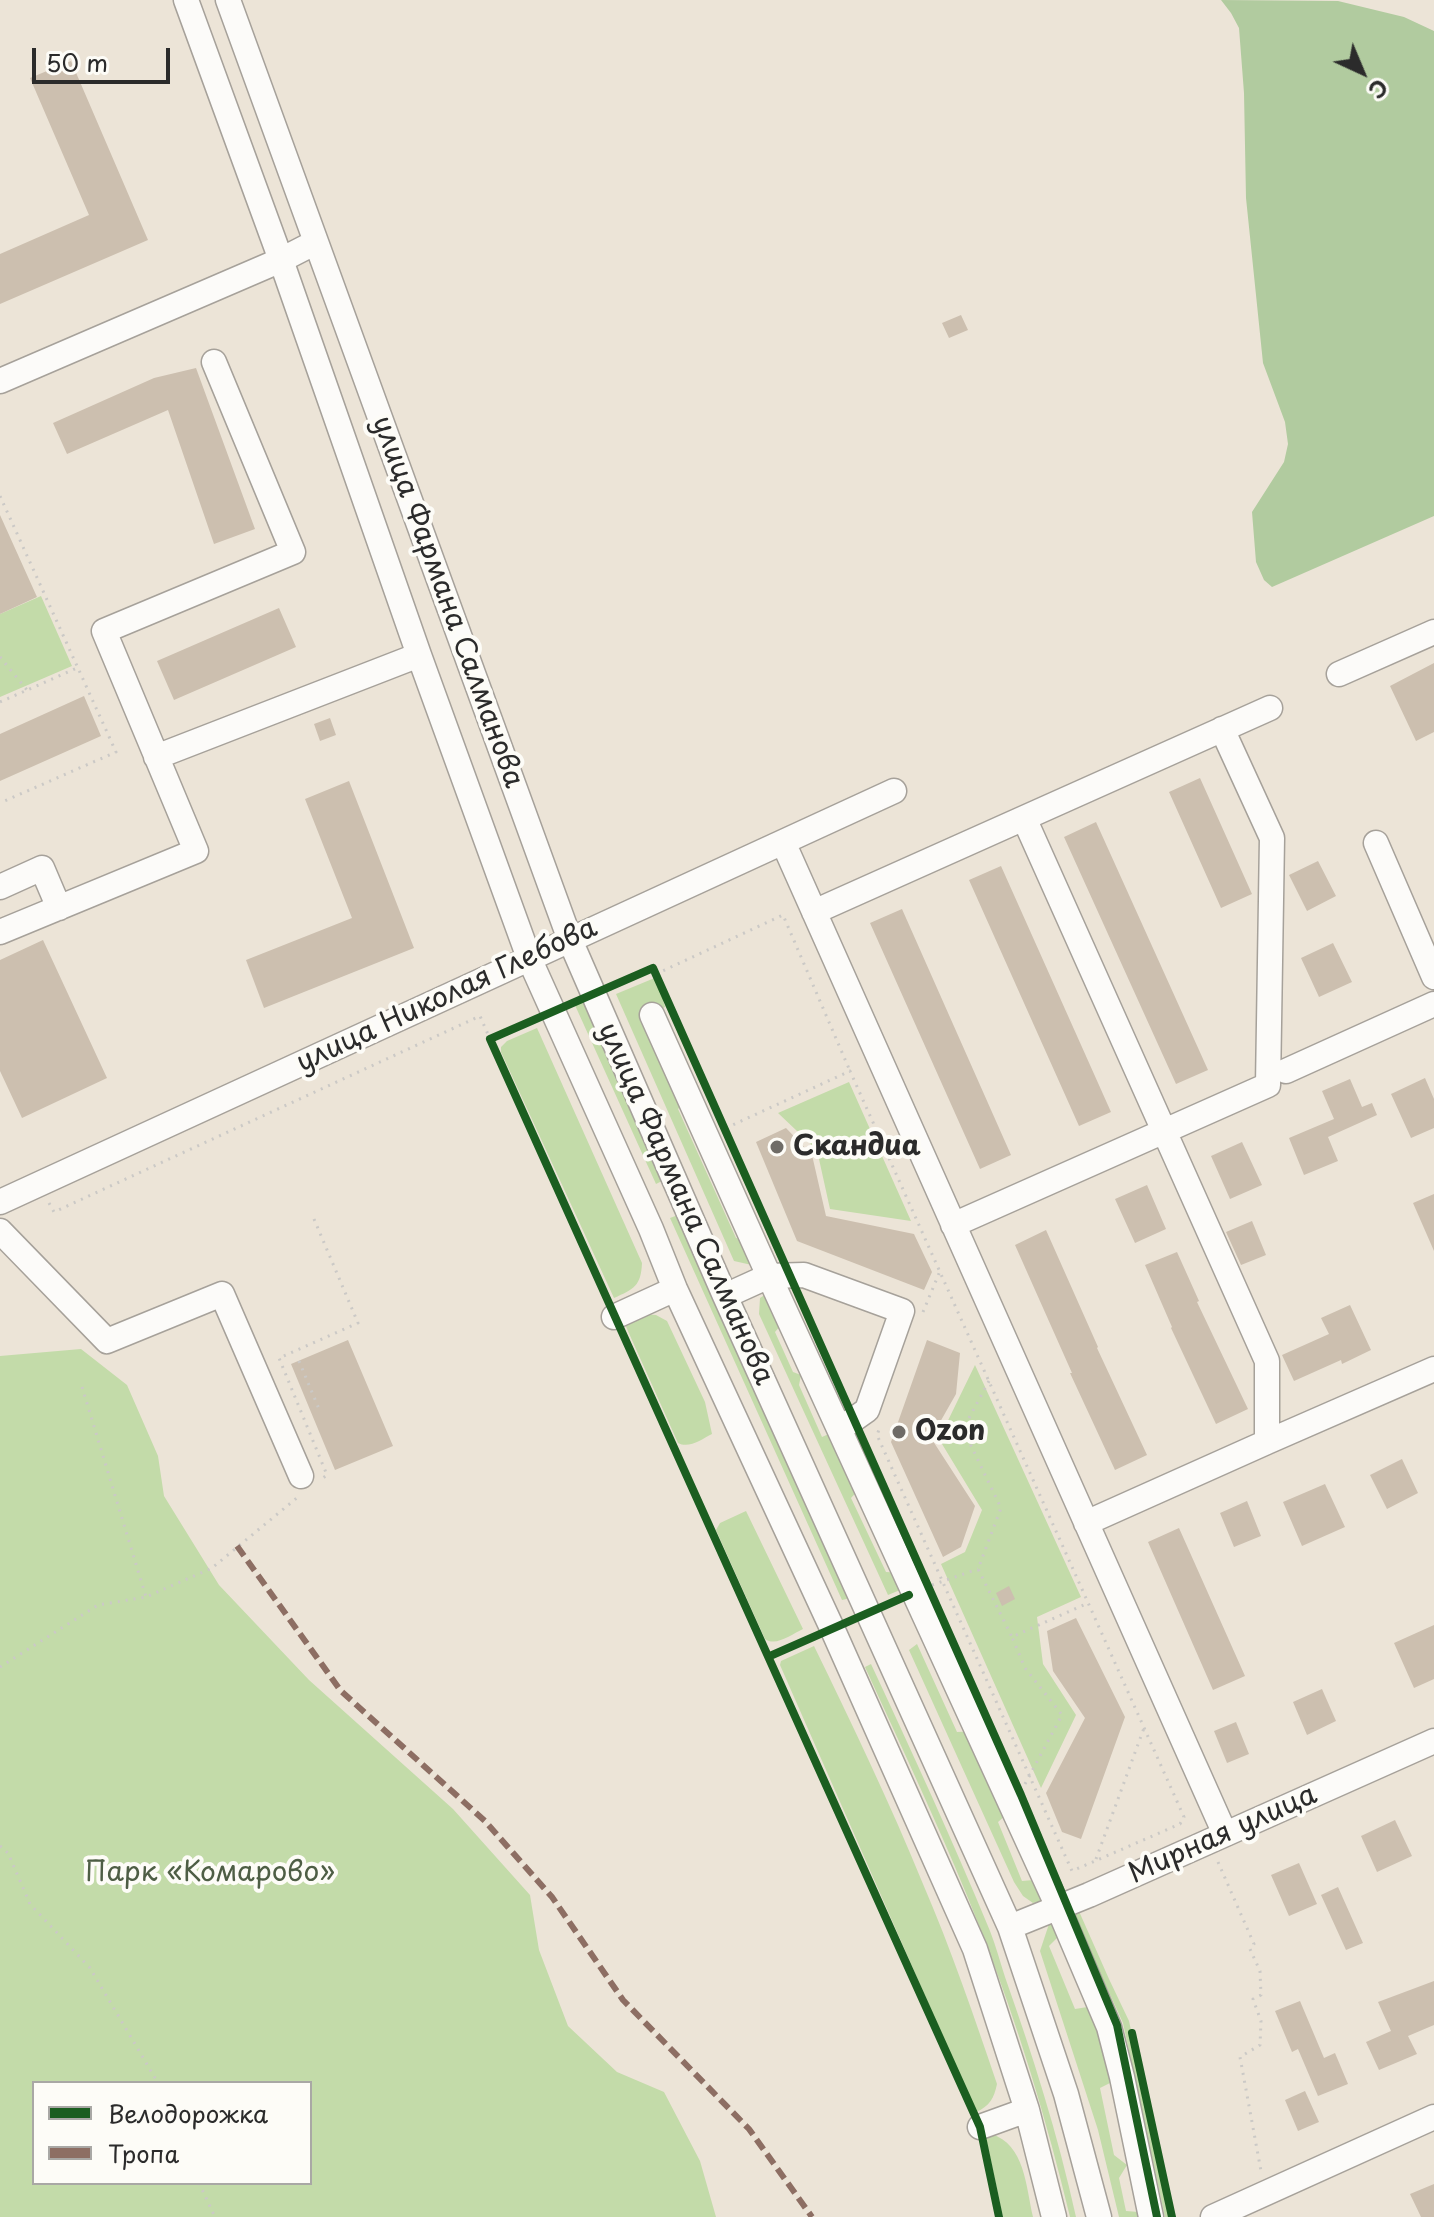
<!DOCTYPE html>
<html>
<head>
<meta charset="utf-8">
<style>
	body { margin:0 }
	#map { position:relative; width:1434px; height:2217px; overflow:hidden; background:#ece4d7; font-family:"Playpen Sans",sans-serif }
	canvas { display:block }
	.legend { position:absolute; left:32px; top:2081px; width:280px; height:104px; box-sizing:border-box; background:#fdfcf7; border:2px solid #a9a8a5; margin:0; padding:10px 14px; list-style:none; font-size:24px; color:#2b2b2b }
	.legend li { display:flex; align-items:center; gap:16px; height:40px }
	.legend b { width:40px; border:2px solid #a9a8a5 }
	.north { position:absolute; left:1322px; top:32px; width:80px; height:80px; -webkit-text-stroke:6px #fdfcf7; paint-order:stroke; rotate:136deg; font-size:22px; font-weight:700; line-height:32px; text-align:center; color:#2b2b2b }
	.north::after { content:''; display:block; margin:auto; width:28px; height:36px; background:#2b2b2b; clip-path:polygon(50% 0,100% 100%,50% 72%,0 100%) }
	.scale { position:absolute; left:32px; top:48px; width:138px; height:36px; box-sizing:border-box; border:4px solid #2b2b2b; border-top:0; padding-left:10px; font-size:24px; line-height:28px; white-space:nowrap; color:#2b2b2b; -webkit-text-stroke:6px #fdfcf7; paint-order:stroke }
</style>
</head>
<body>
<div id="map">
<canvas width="1434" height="2217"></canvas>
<ul class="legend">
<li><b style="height:10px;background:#1b5e20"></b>Велодорожка</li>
<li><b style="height:10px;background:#8d6e63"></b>Тропа</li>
</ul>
<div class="north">С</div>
<div class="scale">50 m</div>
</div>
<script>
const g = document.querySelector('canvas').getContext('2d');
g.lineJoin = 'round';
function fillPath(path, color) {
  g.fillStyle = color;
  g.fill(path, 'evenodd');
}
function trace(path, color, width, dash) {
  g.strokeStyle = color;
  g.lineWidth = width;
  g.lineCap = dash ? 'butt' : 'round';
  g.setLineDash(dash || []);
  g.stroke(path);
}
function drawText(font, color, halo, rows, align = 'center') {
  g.font = font + ' "Playpen Sans",sans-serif';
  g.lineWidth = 8;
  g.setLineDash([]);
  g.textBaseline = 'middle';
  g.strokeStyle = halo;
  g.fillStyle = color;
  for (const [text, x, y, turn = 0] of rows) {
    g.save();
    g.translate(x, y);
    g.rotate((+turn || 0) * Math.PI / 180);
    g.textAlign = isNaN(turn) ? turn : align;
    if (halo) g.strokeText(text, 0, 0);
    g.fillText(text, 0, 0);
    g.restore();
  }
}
fillPath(new Path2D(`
	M41 596 72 666 0 697V614Z
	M657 977 665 1007 640 1020 670 1085 684 1084 690 1098 678 1109 736 1238 754 1242 765 1268 734 1261 616 994Z
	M582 999 662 1181 656 1184 574 1003Z
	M537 1028 642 1263C641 1286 634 1289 614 1298L501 1052V1047L507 1041Z
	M849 1082 911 1221 830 1209 817 1150 778 1113Z
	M678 1215 851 1598 842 1600 670 1218Z
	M775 1288 788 1317 775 1332 793 1372 801 1375 799 1385 822 1437 840 1429 865 1483 851 1498 886 1572 906 1573 912 1585 888 1595 759 1314 760 1298Z
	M642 1314 656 1315 667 1321 705 1402 712 1434C702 1439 689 1449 678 1443L623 1320Z
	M81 1349 127 1385 158 1456 164 1496 219 1585 309 1680 453 1809 530 1895 539 1950 568 2026 617 2072 664 2092 700 2161 716 2217H0V1356ZM310 2083V2183H34V2083Z
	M975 1365 1081 1597 1037 1617 1043 1664 1076 1715 1041 1788 941 1564 965 1552 982 1510 939 1439Z
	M746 1511 803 1629C792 1634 776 1647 765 1639L716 1530 720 1523Z
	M917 1644 957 1732 978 1731 1013 1809 998 1822 1022 1881 1045 1879 1054 1899 1033 1903 1023 1896 1014 1882 909 1650Z
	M814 1646C852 1724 890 1803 923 1884 951 1949 974 2016 997 2084 994 2098 990 2106 976 2112L780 1665 781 1661Z
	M871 1664C912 1752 953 1841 990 1931 996 1946 1000 1962 1005 1977 1033 2056 1058 2135 1076 2217H1070C1047 2121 1018 2025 982 1933 947 1843 905 1755 865 1667Z
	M1074 1900 1109 1979 1129 2021 1172 2217H1165L1123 2023 1085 1940 1065 1904Z
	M1063 1919 1067 1928 1049 1946 1075 2009 1100 2005 1122 2077 1100 2088 1114 2155 1127 2165 1119 2178 1126 2211 1151 2213V2217H1119L1098 2130 1040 1951 1049 1924Z
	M991 2134C1025 2144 1026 2187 1033 2217H1003L986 2138Z`), '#c3dba9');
fillPath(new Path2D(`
	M1221 0 1338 1 1404 17 1434 31V516L1272 587 1264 580 1256 562 1252 512 1284 462 1288 444 1285 422 1263 363 1246 198 1244 93 1239 28 1231 13Z`), '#b1cb9f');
fillPath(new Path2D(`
	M71 61 148 240 0 304V254L89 215 30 78Z
	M961 315 968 330 949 338 942 323Z
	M196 368 255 529 214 544 168 410 67 454 53 423 154 378Z
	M0 515 37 597 0 614Z
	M279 608 296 647 174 700 157 661Z
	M1434 663V732L1416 741 1390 686Z
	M84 696 101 736 0 781V734Z
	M330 718 336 735 320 741 314 724Z
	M1200 778 1252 894 1221 908 1169 792Z
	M349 781 414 948 264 1008 246 960 352 918 305 799Z
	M1096 822 1208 1070 1176 1084 1064 837Z
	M1318 861 1336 896 1307 911 1289 875Z
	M1001 866 1111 1112 1079 1126 969 880Z
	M902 909 1011 1155 980 1169 870 923Z
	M43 940 107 1078 22 1118 0 1071V960Z
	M1333 943 1352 982 1319 997 1301 958Z
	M1425 1078 1434 1099V1128L1411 1138 1391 1094Z
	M1350 1079 1362 1107 1372 1103 1377 1115 1328 1137 1338 1161 1304 1175 1289 1138 1334 1119 1322 1091Z
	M786 1128 812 1155 826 1216 914 1234 932 1272 924 1290 797 1241 756 1142Z
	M1242 1142 1262 1185 1230 1199 1211 1156Z
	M1147 1185 1166 1229 1135 1243 1115 1199Z
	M1434 1194V1251L1413 1203Z
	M1252 1221 1266 1255 1241 1265 1226 1232Z
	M1046 1230 1098 1347 1097 1348 1147 1455 1115 1470 1070 1373H1072L1015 1245Z
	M1177 1252 1199 1301 1197 1302 1248 1409 1216 1424 1171 1328 1172 1327 1145 1265Z
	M1350 1305 1371 1350 1342 1364 1341 1360 1294 1381 1282 1355 1329 1334 1321 1318Z
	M348 1340 393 1446 335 1470 291 1364Z
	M927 1340 960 1353 956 1394 931 1438 975 1506 961 1547 943 1557 891 1442Z
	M1402 1459 1418 1493 1387 1509 1370 1475Z
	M1325 1484 1345 1527 1302 1546 1283 1502Z
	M1247 1501 1261 1536 1234 1547 1220 1513Z
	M1179 1528 1245 1676 1213 1690 1148 1542Z
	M1009 1586 1015 1599 1002 1606 996 1593Z
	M1076 1618 1125 1717 1081 1839 1062 1832 1046 1793 1085 1718 1053 1671 1047 1631Z
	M1434 1625V1679L1414 1688 1394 1643Z
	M1322 1689 1336 1721 1307 1735 1293 1702Z
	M1236 1722 1249 1754 1227 1763 1214 1731Z
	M1395 1820 1412 1856 1377 1872 1361 1836Z
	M1299 1863 1317 1904 1289 1916 1271 1875Z
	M1338 1887 1363 1943 1346 1950 1321 1895Z
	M1434 1981V2025L1408 2036 1417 2054 1379 2070 1366 2042 1391 2031 1378 2002Z
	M1300 2001 1324 2058 1335 2053 1348 2084 1318 2096 1298 2049 1292 2052 1275 2011Z
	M1305 2091 1319 2122 1298 2131 1285 2100Z
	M1434 2184V2217H1421L1410 2194Z`), '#ccbfaf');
const minor = new Path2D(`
	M186 0 281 260 419 655 529 958 651 1229 675 1289 832 1628 975 1949 1027 2110 1054 2217
	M228 0 570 940 725 1296 1010 1927 1066 2094 1099 2217
	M0 381 281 260 316 242
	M1339 674 1434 632
	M156 757 419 655
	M1024 818 1267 1361V1442L1086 1523
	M783 842 1225 1834
	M1376 843 1434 977
	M0 887 42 868 59 908
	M814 912 1270 708
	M0 932 196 851 104 631 293 552 214 362
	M652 1015 769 1276 1058 1907 1109 2027 1122 2077 1151 2217
	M1286 1071 1434 1004
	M0 1202 894 791
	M953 1225 1268 1085 1272 838 1222 729
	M0 1231 107 1341 222 1294 301 1476
	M725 1296 769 1276 804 1275 902 1311 867 1410 840 1429
	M614 1317 675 1289
	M1267 1442 1434 1369
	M1010 1927 1089 1895 1434 1741
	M980 2127 1027 2110
	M1213 2217 1434 2117`);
trace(minor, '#a6a19a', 27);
trace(new Path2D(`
	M0 496 116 752 0 803
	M0 657 27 690
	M0 702 77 668
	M656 974 783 915 850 1071
	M726 1128 850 1071 1184 1817 1180 1824 1072 1871 877 1435 880 1427
	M49 1203 54 1212 480 1016 490 1039
	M314 1219 358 1323 279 1358 327 1475 323 1478
	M923 1312 940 1271
	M299 1361 319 1409
	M989 1381 963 1429 1001 1508 978 1569 1012 1637
	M82 1387 146 1597
	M932 1585 978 1569
	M0 1667 98 1605 146 1597 212 1568 298 1497
	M1025 1784 1062 1715 1025 1668 1012 1637 1088 1603
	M0 1846 8 1853 30 1904 90 1968 158 2083
	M1096 1859 1144 1728
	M1218 1862 1254 1944 1250 1949 1260 1971 1261 1995 1253 1999 1261 2021 1260 2045 1240 2057 1261 2171
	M199 2183 215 2217`), '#cbc9c6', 3, [2, 6]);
trace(minor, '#fcfbf9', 24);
trace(new Path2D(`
	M237 1546 341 1691 485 1821 552 1897 623 2000 749 2129 812 2217`), '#8d6e63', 6, [12, 6]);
trace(new Path2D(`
	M770 1656 909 1595
	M1132 2033 1172 2217
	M999 2217 980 2127 490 1039 653 968 1021 1795 1117 2025 1157 2217`), '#1b5e20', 8);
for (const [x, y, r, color] of [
	[777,1147,8,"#6f6c67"],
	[899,1432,8,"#6f6c67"]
]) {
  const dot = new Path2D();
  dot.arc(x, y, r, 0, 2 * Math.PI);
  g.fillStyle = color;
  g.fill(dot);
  trace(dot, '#fdfcf7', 3);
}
drawText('28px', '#2b2b2b', '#fdfcf7', [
	["улица Фармана Салманова",447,602,70],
	["улица Николая Глебова",447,996,-25],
	["улица Фармана Салманова",685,1204,66],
	["Мирная улица",1223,1835,-24]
]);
drawText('bold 28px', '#2b2b2b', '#fdfcf7', [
	["Скандиа",793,1147],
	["Ozon",915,1432]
], 'left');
drawText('28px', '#4e5e45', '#fdfcf7', [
	["Парк «Комарово»",210,1873]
]);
</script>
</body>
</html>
